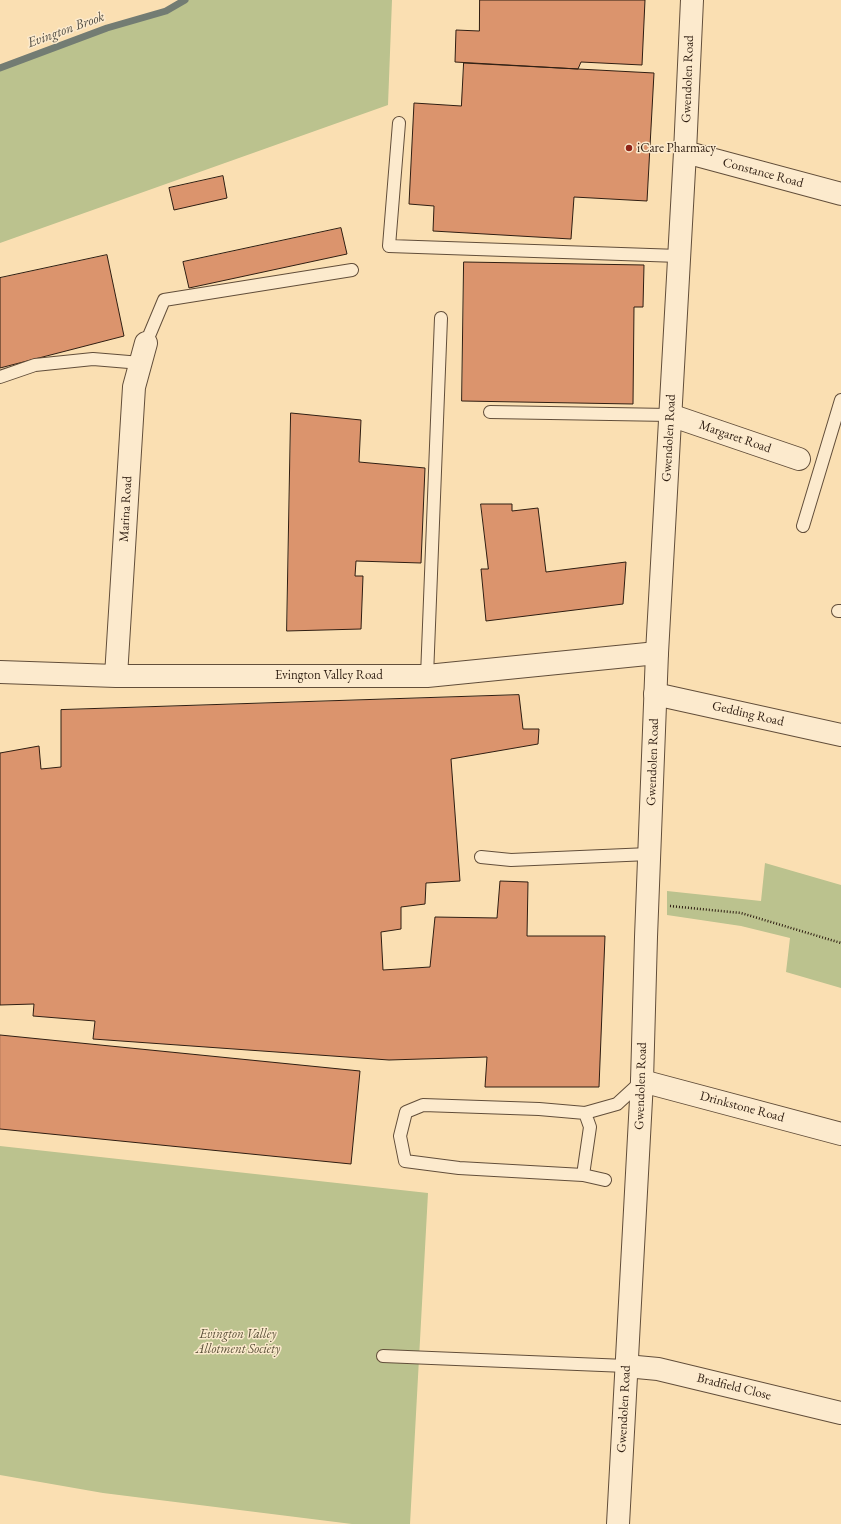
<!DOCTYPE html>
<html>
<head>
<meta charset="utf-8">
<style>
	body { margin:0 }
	canvas { display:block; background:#fadfb2 }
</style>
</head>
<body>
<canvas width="841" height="1524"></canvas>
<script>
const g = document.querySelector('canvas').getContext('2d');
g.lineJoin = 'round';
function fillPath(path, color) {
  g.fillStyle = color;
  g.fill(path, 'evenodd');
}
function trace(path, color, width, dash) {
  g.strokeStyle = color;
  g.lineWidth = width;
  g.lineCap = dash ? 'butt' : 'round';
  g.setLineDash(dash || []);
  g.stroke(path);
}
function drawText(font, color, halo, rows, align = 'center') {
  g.font = font + ' "EB Garamond",serif';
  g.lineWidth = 3;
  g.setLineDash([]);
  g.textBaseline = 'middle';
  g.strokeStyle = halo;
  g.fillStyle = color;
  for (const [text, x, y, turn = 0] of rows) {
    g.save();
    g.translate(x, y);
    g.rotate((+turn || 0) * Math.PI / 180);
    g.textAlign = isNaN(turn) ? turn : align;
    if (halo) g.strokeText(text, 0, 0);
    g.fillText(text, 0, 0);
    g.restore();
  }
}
fillPath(new Path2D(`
	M185 0H392L388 105 0 243V68L107 28 166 11Z
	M765 863 841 885V988L786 972 790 938 741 926 667 915V891L761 901Z
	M0 1146 428 1193 410 1524H352L103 1493 0 1475Z`), '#bbc28e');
trace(new Path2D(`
	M0 68 107 28 166 11 185 0`), '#737c73', 7);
const building = new Path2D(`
	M480 0H645L642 65 581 62 578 69 455 62 456 30 479 31Z
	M464 63 654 73 647 201 574 197 571 239 433 231 434 206 409 204 414 103 461 106Z
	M223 176 227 198 174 210 169 188Z
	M341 228 347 254 189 288 183 262Z
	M107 255 124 336 0 368V278Z
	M464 262 644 265 643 307H634L633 404 462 401Z
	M291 413 361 420 359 462 425 468 421 563 356 561 355 576H363L361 629 287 631Z
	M481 504H512V511L538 508 546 572 626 562 623 604 486 621 481 569H488Z
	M519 695 523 729H539L538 744 451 759 460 881 426 883 425 904 401 907V929L381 932 383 970 430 967 435 917 497 918 500 881 528 882 527 936H605L599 1087H485L487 1057 389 1060 93 1039 95 1021 33 1016 34 1004 0 1005V753L39 746 41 769 61 767V710Z
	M0 1035 360 1071 351 1164 0 1129Z`);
fillPath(building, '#db946d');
trace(building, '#2f1e12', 1);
const service = new Path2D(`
	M399 123 389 246 679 256
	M146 343 164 300 352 270
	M0 377 35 365 93 359 141 363
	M490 412 670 415
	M803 526 841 400
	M838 611H841
	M427 676 441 318
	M481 857 511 860 649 854
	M585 1113 590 1127 583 1175 459 1168 405 1161 400 1136 406 1112 423 1105 539 1109 585 1113 617 1104 642 1081
	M583 1175 605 1180
	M383 1356 626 1366`);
const minor = new Path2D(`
	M685 152 841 194
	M670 415 799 459
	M0 672 116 676H427L657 653
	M116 676 134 387 146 343
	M655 694 841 735
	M642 1081 841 1134
	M626 1366 658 1369 841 1413`);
const tertiary = new Path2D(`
	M618 1524 642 1081 646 937 657 653 685 152 692 0`);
trace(service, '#624e3a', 14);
trace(minor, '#624e3a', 24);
trace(tertiary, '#624e3a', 24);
trace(new Path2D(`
	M670 906 741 913 841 943`), '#2f1e12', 2.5, [1, 2]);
trace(service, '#fceacd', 12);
trace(minor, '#fceacd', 22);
trace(tertiary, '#fceacd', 22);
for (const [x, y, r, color] of [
	[629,148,4,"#8f2418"]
]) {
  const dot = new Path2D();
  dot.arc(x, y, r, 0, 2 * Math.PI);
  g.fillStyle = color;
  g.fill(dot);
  trace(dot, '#fceacd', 1.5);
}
drawText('13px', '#2f1e12', '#fceacd', [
	["Gwendolen Road",688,79,-88],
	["Constance Road",763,173,15],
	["Margaret Road",735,437,19],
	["Gwendolen Road",669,438,-87],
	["Marina Road",126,509,-87],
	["Evington Valley Road",329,675],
	["Gedding Road",748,714,13],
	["Gwendolen Road",653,762,-88],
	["Gwendolen Road",641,1086,-88],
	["Drinkstone Road",742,1107,15],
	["Bradfield Close",734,1387,14],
	["Gwendolen Road",624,1409,-87]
]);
drawText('13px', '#2f1e12', '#fceacd', [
	["iCare Pharmacy",637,148]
], 'left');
drawText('italic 13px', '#594f37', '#fceacd', [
	["Evington Valley",238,1334],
	["Allotment Society",238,1349]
]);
drawText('italic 14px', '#514d43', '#fceacd', [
	["Evington Brook",66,30,-20]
]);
</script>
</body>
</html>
